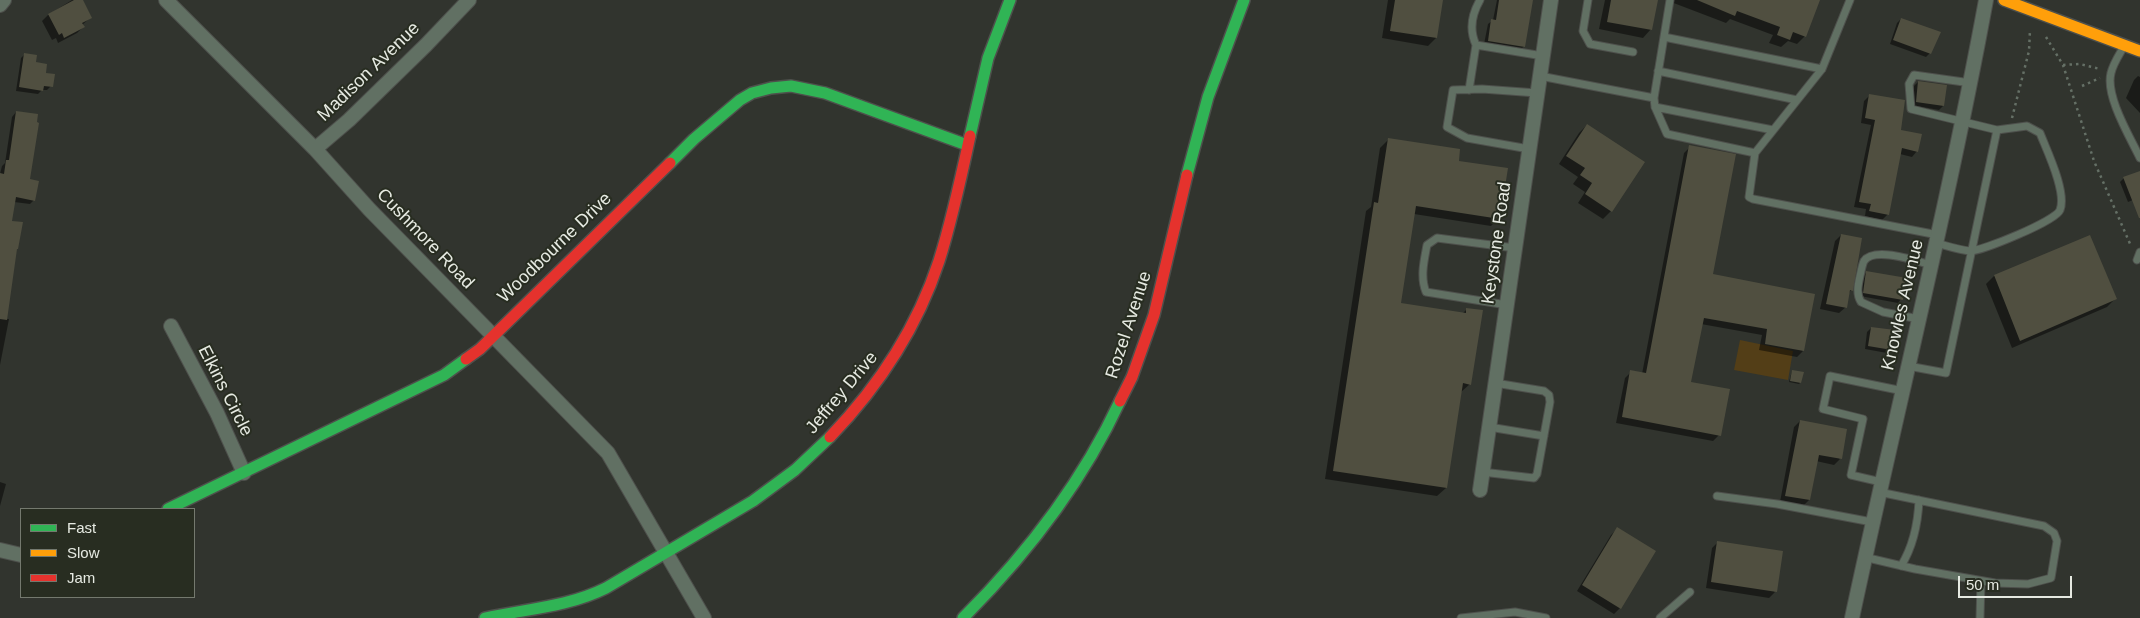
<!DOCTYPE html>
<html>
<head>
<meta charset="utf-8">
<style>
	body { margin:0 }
	#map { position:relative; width:2140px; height:618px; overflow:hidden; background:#31342e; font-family:Arial,sans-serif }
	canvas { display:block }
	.legend { position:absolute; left:20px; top:508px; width:175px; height:90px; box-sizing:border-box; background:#282d21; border:1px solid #74796e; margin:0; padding:6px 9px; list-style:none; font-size:15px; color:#e6eae2 }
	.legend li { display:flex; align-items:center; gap:10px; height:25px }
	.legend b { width:25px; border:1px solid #74796e }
	.scale { position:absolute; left:1958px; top:576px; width:114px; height:22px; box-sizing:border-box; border:2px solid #e6eae2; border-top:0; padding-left:6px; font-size:15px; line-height:18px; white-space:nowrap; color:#e6eae2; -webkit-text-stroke:4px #282d21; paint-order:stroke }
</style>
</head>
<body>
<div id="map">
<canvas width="2140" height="618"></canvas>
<ul class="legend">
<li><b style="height:6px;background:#30b455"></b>Fast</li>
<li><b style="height:6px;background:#ff9f0a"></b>Slow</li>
<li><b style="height:6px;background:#e5322d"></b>Jam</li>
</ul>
<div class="scale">50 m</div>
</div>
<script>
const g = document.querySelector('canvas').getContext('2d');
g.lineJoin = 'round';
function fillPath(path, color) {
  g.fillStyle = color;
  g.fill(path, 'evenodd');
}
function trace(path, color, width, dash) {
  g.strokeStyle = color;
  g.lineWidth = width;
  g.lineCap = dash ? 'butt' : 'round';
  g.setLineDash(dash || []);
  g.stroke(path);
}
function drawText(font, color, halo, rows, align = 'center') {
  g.font = font + ' Arial,sans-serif';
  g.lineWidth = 4;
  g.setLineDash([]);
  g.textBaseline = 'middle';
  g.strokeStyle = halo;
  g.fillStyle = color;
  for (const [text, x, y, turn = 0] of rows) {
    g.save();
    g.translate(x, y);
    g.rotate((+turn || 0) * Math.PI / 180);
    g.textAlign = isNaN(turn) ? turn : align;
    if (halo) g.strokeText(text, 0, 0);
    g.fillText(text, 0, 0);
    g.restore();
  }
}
fillPath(new Path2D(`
	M1740 340 1793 351 1788 380 1734 370Z`), '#533e17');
fillPath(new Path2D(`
	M72 0H82L91 17 82 25 83 27 77 33 58 43 56 38 52 40 42 21 48 15Z
	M1388 0H1442L1436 38 1428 46 1382 38Z
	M1497 0H1519L1524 46 1520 50 1484 44 1488 24 1493 20Z
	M1605 0H1656L1651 29 1643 38 1599 29Z
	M1671 0H1818L1805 36 1797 44 1788 41 1781 47 1769 43 1773 35 1730 19 1726 23 1671 2Z
	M1901 19 1930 53 1926 57 1890 44 1897 23Z
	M25 54 44 74 51 86 47 90H42L38 94 16 91 21 58Z
	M2138 76 2140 77V113L2126 98 2134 80Z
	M1918 82 1943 106 1939 110 1912 105 1914 86Z
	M1870 95 1917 151 1912 157 1900 154 1888 214 1882 220 1865 216 1866 209 1854 207 1871 125 1861 123 1864 101Z
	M16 112 29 180 34 200 30 204 14 202 11 222V276L5 319H9L0 365V174L2 166 5 163 12 117Z
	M1587 125 1611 211 1603 219 1578 203 1585 192 1573 184 1578 177 1559 164 1579 133Z
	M1388 140 1457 162 1499 218 1491 226 1414 214 1400 304 1462 314 1467 309 1470 384 1461 392 1446 488 1437 496 1325 479 1366 211 1371 207 1380 148Z
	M1690 147 1711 275 1803 351 1797 357 1759 350 1762 335 1701 324 1690 383 1719 435 1713 441 1616 423 1625 378 1631 372 1642 374 1684 153Z
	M2124 178 2140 181V197L2128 202 2120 182Z
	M1841 235 1851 290 1849 293 1846 307 1839 313 1820 309 1835 241Z
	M1867 272 1901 299 1898 303 1860 296 1863 276Z
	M1994 276 2115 299 2107 307 2012 348 1986 284Z
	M1871 328 1891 349 1887 353 1865 349 1867 332Z
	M1792 371 1800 383 1799 384 1789 382Z
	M1800 421 1840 459 1834 465 1816 461 1809 500 1803 506 1780 502 1794 427Z
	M0 482 6 484 0 506Z
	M1617 529 1620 608 1614 614 1577 591 1611 535Z
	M1718 542 1775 592 1769 598 1706 588 1712 548Z`), '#0007');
fillPath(new Path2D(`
	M74 0H83L92 18 82 23 85 27 64 38 62 33 59 35 48 14Z
	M1395 0H1443L1437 38 1390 31Z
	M1499 0H1533L1525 47 1488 41 1491 19 1496 20Z
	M1611 0H1658L1652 30 1607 22Z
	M1697 0H1820L1806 37 1793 32 1790 40 1777 35 1780 27 1737 11 1735 16Z
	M1901 18 1941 32 1931 54 1893 40Z
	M24 53 37 55 36 62 47 64 46 73 55 74 53 87 44 86 43 91 19 87Z
	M1918 81 1947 85 1944 106 1916 102Z
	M1869 94 1905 100 1901 130 1922 134 1918 152 1902 148 1889 215 1869 211 1871 204 1859 202 1875 120 1865 118Z
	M16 111 38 114 37 122 39 123 30 179 39 181 35 201 16 197 12 221 23 222 18 249H17L7 320 0 319V173L4 174 6 160H9Z
	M1587 124 1645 162 1612 212 1585 194 1592 183 1580 175 1585 168 1566 156Z
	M1388 138 1460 149 1459 161 1508 168 1500 219 1416 206 1401 303 1466 313V308L1483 310 1471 385 1463 383 1447 488 1333 471 1374 202 1378 203Z
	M1689 145 1736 154 1713 274 1815 294 1804 351 1765 344 1767 329 1704 318 1691 382 1730 389 1721 436 1622 417 1630 370 1646 373Z
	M2140 171V218H2139L2123 177Z
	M1841 234 1862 238 1853 291 1850 290 1847 308 1826 304Z
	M2090 235 2117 299 2020 341 1994 275Z
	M1866 271 1907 278 1903 300 1863 293Z
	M1871 327 1895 330 1892 350 1868 346Z
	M1792 370 1804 372 1801 383 1790 381Z
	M1800 420 1847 429 1842 459 1819 455 1810 500 1785 496Z
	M1617 527 1656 551 1621 609 1582 585Z
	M1717 541 1783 551 1777 592 1711 582Z`), '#504f40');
const lane = new Path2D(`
	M1480 0C1472 14 1469 30 1476 45L1543 56
	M1588 0 1583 31 1590 44 1633 52
	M1664 37 1822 69
	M2123 48C2119 55 2113 64 2111 73 2105 96 2130 137 2140 158
	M1658 71 1797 100
	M1540 76 1654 98 1655 107 1667 134 1755 153 1822 69 1850 0
	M1469 90 1476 45
	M1654 98 1670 0
	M1655 107 1773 130
	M1529 149 1467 138 1447 127 1453 90 1482 89 1537 93
	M1755 153 1749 197 1753 199 1938 235
	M1936 243C1947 246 1959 250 1970 251 1982 251 2056 221 2060 210 2067 192 2047 151 2040 133L2027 126 1997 130
	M2137 260 2140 252
	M1507 305 1426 292C1420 277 1424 261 1427 245L1437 238 1515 248
	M1919 319 1883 312 1861 302C1856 294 1858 285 1860 276 1861 272 1862 265 1864 261 1874 246 1917 261 1931 265
	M1908 366 1946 373 1997 130 1911 109 1909 84 1914 75 1971 83
	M1489 427 1544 436
	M1482 472 1534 478 1537 474 1550 402 1549 395 1544 391 1495 383
	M1881 482 1851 475 1863 419 1823 409 1830 376 1903 391
	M1717 496 1777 504 1872 522
	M1864 557 1915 569 1995 583 2028 584 2051 578 2057 541 2054 533 2044 526 1879 492
	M1901 566C1914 545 1918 523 1919 500
	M1461 618 1515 612 1546 618
	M1660 618 1690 592
	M1980 618 1981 581`);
const street = new Path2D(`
	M166 0 315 149 369 209 608 453 704 618
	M0 5 4 0
	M315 149 349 120 426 45 469 0
	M171 326 217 413 244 473
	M1480 490 1551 0
	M0 550 21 555
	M1852 618C1896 412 1948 207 1986 0`);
const fast = new Path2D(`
	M970 136 988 58 1010 0
	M670 163 694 139 740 100 752 93 771 88 791 86 825 93 967 145
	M1187 175 1208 97 1244 0
	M168 509 444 375 466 359
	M485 618C526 609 568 607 606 588L753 501 795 470 830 437
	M963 618C1027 554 1082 483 1120 401`);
const slow = new Path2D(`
	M2004 0 2140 51`);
const jam = new Path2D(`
	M466 359 480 349 670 163
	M1120 401 1132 377 1154 315 1187 175
	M830 437C878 387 917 328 939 261 952 220 961 178 970 136`);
trace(lane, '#4e504c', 9);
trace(street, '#4e504c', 16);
trace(fast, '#4e504c', 14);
trace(slow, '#4e504c', 14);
trace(jam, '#4e504c', 14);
trace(new Path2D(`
	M2046 37 2063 65 2094 161 2131 246
	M2063 65 2080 64 2100 69
	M2082 86 2100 78
	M2012 118 2029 51 2030 30`), '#657066', 2.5, [2.5, 4]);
trace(lane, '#617063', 7);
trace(street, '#617063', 14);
trace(fast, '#30b455', 11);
trace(slow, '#ff9f0a', 11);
trace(jam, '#e5322d', 11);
drawText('18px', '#e6eae2', '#282d21', [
	["Madison Avenue",369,72,-44],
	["Cushmore Road",425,239,46],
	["Keystone Road",1497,243,-82],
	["Woodbourne Drive",555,248,-44],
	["Knowles Avenue",1903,305,-77],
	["Rozel Avenue",1129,325,-72],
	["Elkins Circle",225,391,63],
	["Jeffrey Drive",842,393,-50]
]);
</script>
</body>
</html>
